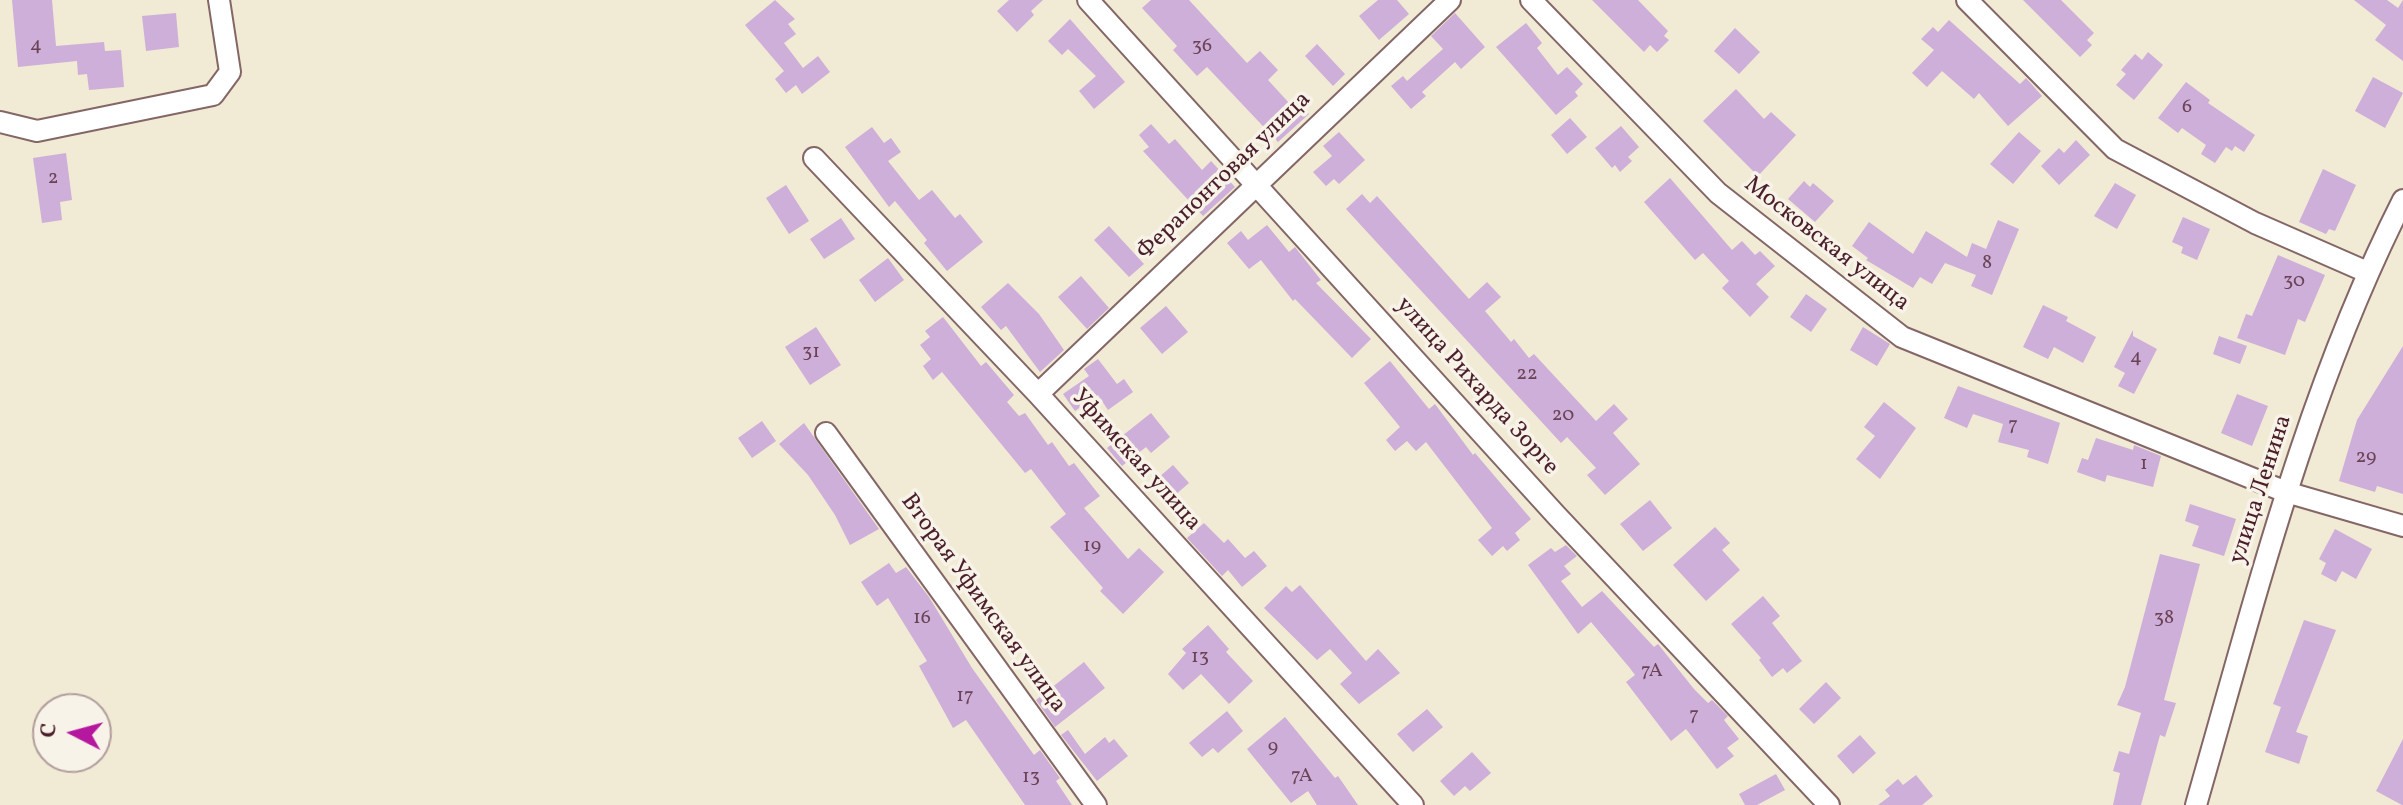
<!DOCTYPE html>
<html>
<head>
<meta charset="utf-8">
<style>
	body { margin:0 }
	#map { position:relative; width:2403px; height:805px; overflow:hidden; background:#f1ead4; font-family:Vollkorn,serif }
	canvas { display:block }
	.north { position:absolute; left:32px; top:693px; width:80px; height:80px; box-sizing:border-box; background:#f7f3e8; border:2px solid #b29e9c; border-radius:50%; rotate:276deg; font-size:22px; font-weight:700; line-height:32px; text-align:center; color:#4a1f2b }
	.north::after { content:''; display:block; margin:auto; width:28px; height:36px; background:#b5179e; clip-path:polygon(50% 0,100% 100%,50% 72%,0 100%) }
</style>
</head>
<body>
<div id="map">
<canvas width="2403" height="805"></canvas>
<div class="north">С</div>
</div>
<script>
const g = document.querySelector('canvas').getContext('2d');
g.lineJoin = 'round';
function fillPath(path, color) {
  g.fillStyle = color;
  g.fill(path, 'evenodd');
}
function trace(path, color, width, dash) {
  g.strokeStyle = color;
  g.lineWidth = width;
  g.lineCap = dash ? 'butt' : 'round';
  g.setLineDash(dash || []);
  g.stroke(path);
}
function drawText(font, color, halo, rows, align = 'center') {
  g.font = font + ' Vollkorn,serif';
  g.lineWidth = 7;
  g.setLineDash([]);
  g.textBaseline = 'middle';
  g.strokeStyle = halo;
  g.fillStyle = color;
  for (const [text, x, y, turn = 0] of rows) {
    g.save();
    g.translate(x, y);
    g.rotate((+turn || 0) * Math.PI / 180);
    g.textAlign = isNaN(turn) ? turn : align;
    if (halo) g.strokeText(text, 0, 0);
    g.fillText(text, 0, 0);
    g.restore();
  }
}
fillPath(new Path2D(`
	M12 0H52L56 46 104 42 105 51 121 50 124 87 89 90 87 74 78 75 77 61 18 67Z
	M775 0 795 19 788 24 796 34 784 43 803 68 818 56 830 72 802 94 796 85 786 93 775 79 784 71 745 25Z
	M1009 0H1043L1031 11 1034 15 1017 32 997 11Z
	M1151 0H1189L1247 63 1260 51 1278 70 1268 80 1290 104 1295 98 1309 114 1278 142 1207 67 1197 76 1173 50 1177 46 1142 8Z
	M1378 0H1397L1409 14 1379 40 1359 16Z
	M1592 0H1638L1668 31 1664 36 1669 40 1657 52 1650 45 1644 52Z
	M2023 0H2061L2094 33 2087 40 2092 45 2080 57Z
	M2354 0H2387L2398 8 2403 0V61L2375 40 2386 25Z
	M176 13 179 47 146 51 142 16Z
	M1455 13 1485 47 1461 69 1455 62 1422 92 1426 96 1411 109 1391 86 1403 76 1407 81 1443 49 1431 36Z
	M1070 19 1125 82 1094 109 1079 91 1096 76 1068 49 1062 55 1048 41Z
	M1949 20 2020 84 2026 78 2042 96 2008 126 1979 93 1974 99 1942 71 1927 87 1912 73 1934 50 1921 39 1933 27 1938 32Z
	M1526 23 1542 43 1537 48 1558 75 1567 67 1583 84 1575 92 1578 96 1556 115 1496 47Z
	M1735 28 1760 52 1739 74 1714 51Z
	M1317 44 1345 74 1333 86 1305 56Z
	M2148 52 2163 65 2134 100 2116 85 2126 74 2121 70 2135 54 2142 60Z
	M2373 77 2403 93 2385 128 2355 111Z
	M2186 82 2210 100 2208 103 2255 135 2244 152 2235 146 2232 151 2226 147 2215 163 2201 154 2206 145 2182 128 2178 133 2158 118Z
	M1736 89 1764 119 1771 112 1796 135 1758 176 1703 121Z
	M1570 118 1587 137 1567 154 1551 135Z
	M1151 124 1169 144 1175 139 1202 170 1211 161 1235 187 1203 216 1143 151 1149 147 1139 135Z
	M1621 126 1639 147 1628 157 1632 161 1620 172 1615 165 1612 168 1595 148Z
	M872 127 884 143 891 138 901 152 888 161 919 200 932 190 955 218 960 214 983 242 947 271 924 243 927 240 895 201 889 207 845 147Z
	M1339 132 1365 160 1339 184 1334 179 1326 186 1313 172 1332 156 1323 146Z
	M2019 132 2041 151 2013 184 1990 164Z
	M2076 140 2090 155 2059 185 2041 166 2059 148 2064 153Z
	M66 153 72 200 60 202 62 220 42 223 33 158Z
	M2323 169 2356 185 2335 231 2329 229 2326 234 2299 222Z
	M1670 178 1732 250 1742 241 1755 255 1760 251 1775 266 1756 284 1769 297 1750 317 1722 288 1729 281 1703 253 1695 260 1644 202Z
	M1804 181 1810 187 1813 183 1834 201 1815 222 1788 199Z
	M2115 183 2136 195 2117 229 2094 216Z
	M786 185 809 221 789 234 766 198Z
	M1362 194 1370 203 1377 196 1469 299 1487 282 1501 297 1485 311 1511 342 1514 339 1529 358 1534 354 1596 421 1614 404 1628 419 1613 433 1640 464 1605 495 1587 475 1596 468 1567 437 1561 443 1346 209Z
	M2183 217 2210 229 2197 260 2181 253 2183 247 2172 242Z
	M841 218 855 239 824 259 810 239Z
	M1998 220 2019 229 1992 295 1971 286 1976 275 1945 263 1932 284 1920 277 1913 288 1866 260 1868 258 1852 246 1869 222 1913 254 1926 231 1967 257 1972 243 1986 249Z
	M1267 225 1289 252 1295 247 1321 280 1316 283 1371 339 1352 358 1295 299 1293 301 1261 260 1249 269 1227 243 1241 231 1248 240Z
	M1109 226 1144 264 1129 277 1094 240Z
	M2278 255 2325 275 2305 322 2298 319 2285 355 2237 338 2246 314 2252 316Z
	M888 258 904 280 875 302 859 280Z
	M1081 276 1109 308 1087 329 1058 297Z
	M1008 283 1039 314 1064 350 1040 372 1006 326 1001 330 981 307Z
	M1806 294 1827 309 1811 332 1790 317Z
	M2043 305 2068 317 2066 321 2096 337 2083 363 2054 347 2048 359 2023 347Z
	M1166 306 1188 332 1162 354 1140 328Z
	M943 317 981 366 986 362 1014 395 1007 402 1019 416 1025 413 1048 445 1052 442 1069 466 1074 463 1100 496 1084 508 1128 559 1139 548 1164 572 1123 614 1100 591 1103 588 1050 527 1066 514 1031 469 1025 473 942 372 933 380 923 366 931 359 920 345 930 337 925 331Z
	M816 327 841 365 810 385 785 347Z
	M1863 327 1890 344 1877 366 1850 350Z
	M2133 330V336L2157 349 2134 394 2118 386 2125 373 2114 367Z
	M2219 336 2247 346 2240 364 2213 354Z
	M2403 346V494L2377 486 2375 492 2339 481 2357 420Z
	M1098 359 1117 384 1124 379 1133 392 1108 410 1098 395 1075 411 1063 394 1089 376 1084 369Z
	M1390 361 1429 409 1435 404 1473 455 1475 453 1531 519 1515 533 1520 540 1507 551 1503 546 1492 556 1478 540 1492 528 1426 442 1416 451 1407 441 1395 451 1386 440 1400 427 1364 383Z
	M1958 386 2060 423 2048 464 2027 457 2029 450 1998 442 2003 424 1973 414 1967 428 1944 418Z
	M2237 394 2268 406 2252 446 2221 433Z
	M1884 402 1916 428 1880 479 1856 459 1875 436 1864 427Z
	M1151 413 1170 437 1151 453 1146 447 1122 466 1107 448Z
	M762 421 776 441 752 458 738 438Z
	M804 423 879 529 850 545 835 515 808 475 779 444Z
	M2096 438 2133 450 2134 445 2161 456 2153 487 2107 475 2105 482 2077 472 2082 458 2088 460Z
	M1173 465 1189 483 1174 496 1158 478Z
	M1650 500 1672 528 1643 551 1620 524Z
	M2190 504 2236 519 2224 556 2192 546 2199 526 2185 521Z
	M1204 523 1224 543 1228 539 1245 558 1254 551 1267 566 1242 587 1228 570 1222 576 1187 538Z
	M1715 527 1730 543 1722 550 1740 570 1706 601 1673 565Z
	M2335 529 2372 549 2356 579 2342 571 2336 582 2321 574 2326 563 2319 559Z
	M1566 545 1577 556 1564 566 1571 574 1561 581 1582 607 1602 591 1654 647 1658 644 1694 689 1708 703 1712 700 1728 716 1724 720 1739 739 1727 748 1734 756 1717 769 1686 729 1671 741 1626 682 1635 675 1629 667 1591 622 1578 634 1528 565 1551 548 1555 552Z
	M2160 554 2200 564 2164 700 2176 703 2165 737 2160 735 2141 805H2113L2120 773 2113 771 2119 751 2129 754 2141 713 2117 705 2125 687Z
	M889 563 896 573 906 567 929 597 972 668 1034 755 1040 750 1060 778 1056 781 1072 805H1025L966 720 953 728 919 666 927 661 888 598 877 606 861 582Z
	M1300 585 1366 661 1378 649 1400 673 1359 704 1340 684 1352 673 1330 649 1317 660 1264 608 1286 586 1292 592Z
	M1763 596 1780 616 1772 623 1802 661 1787 673 1783 668 1772 677 1759 660 1761 658 1731 624Z
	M2304 620 2336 630 2296 732 2308 736 2299 764 2265 752 2281 707 2273 704Z
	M1208 625 1229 649 1226 652 1253 681 1229 704 1201 674 1183 690 1168 674 1186 653 1182 649Z
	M1084 662 1105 688 1055 727 1036 700Z
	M1826 682 1841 698 1814 724 1799 709Z
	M1427 709 1443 727 1413 752 1397 734Z
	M1227 711 1243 731 1218 753 1213 748 1202 757 1189 743Z
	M1285 717 1335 778 1338 776 1358 805H1317L1308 791 1291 803 1247 749Z
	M1068 730 1085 754 1105 737 1109 743 1114 739 1128 756 1097 781 1061 735Z
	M1860 735 1876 753 1853 774 1837 756Z
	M2403 739V805H2402L2376 791Z
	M1472 752 1491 773 1470 791 1465 786 1454 796 1440 781Z
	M1776 774 1785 790 1757 805H1745L1739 794Z
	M1916 775 1933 796 1922 805H1878L1890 796 1885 790 1898 779 1903 785Z`), '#cdafd9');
const street = new Path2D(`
	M1088 0 1556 515 1829 805
	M1531 0 1718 193 1902 337 2286 492 2403 526
	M1967 0 2115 149 2255 223 2367 272
	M0 122 37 131 213 95 230 72 219 0
	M814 158 1038 394 1413 805
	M1038 394 1450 0
	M826 433 1096 805
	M2196 805C2255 600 2306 391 2403 200`);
trace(street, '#846666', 24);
trace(street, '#fff', 20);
drawText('20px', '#6b4356', null, [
	["4",36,46],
	["36",1202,47],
	["6",2187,108],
	["2",53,179],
	["8",1987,264],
	["30",2294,282],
	["31",811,353],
	["4",2136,358],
	["22",1527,375],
	["20",1563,416],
	["7",2013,426],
	["29",2366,458],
	["1",2144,465],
	["19",1092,547],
	["16",922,619],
	["38",2164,619],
	["13",1200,658],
	["7А",1652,672],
	["17",965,697],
	["7",1694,716],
	["9",1273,748],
	["7А",1302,777],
	["13",1031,778]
]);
drawText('24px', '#4a1f2b', '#f7f3e8', [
	["Ферапонтовая улица",1225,177,-44],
	["Московская улица",1826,245,38],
	["улица Рихарда Зорге",1476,387,48],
	["Уфимская улица",1135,461,48],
	["улица Ленина",2262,490,-72],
	["Вторая Уфимская улица",982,604,54]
]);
</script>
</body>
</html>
